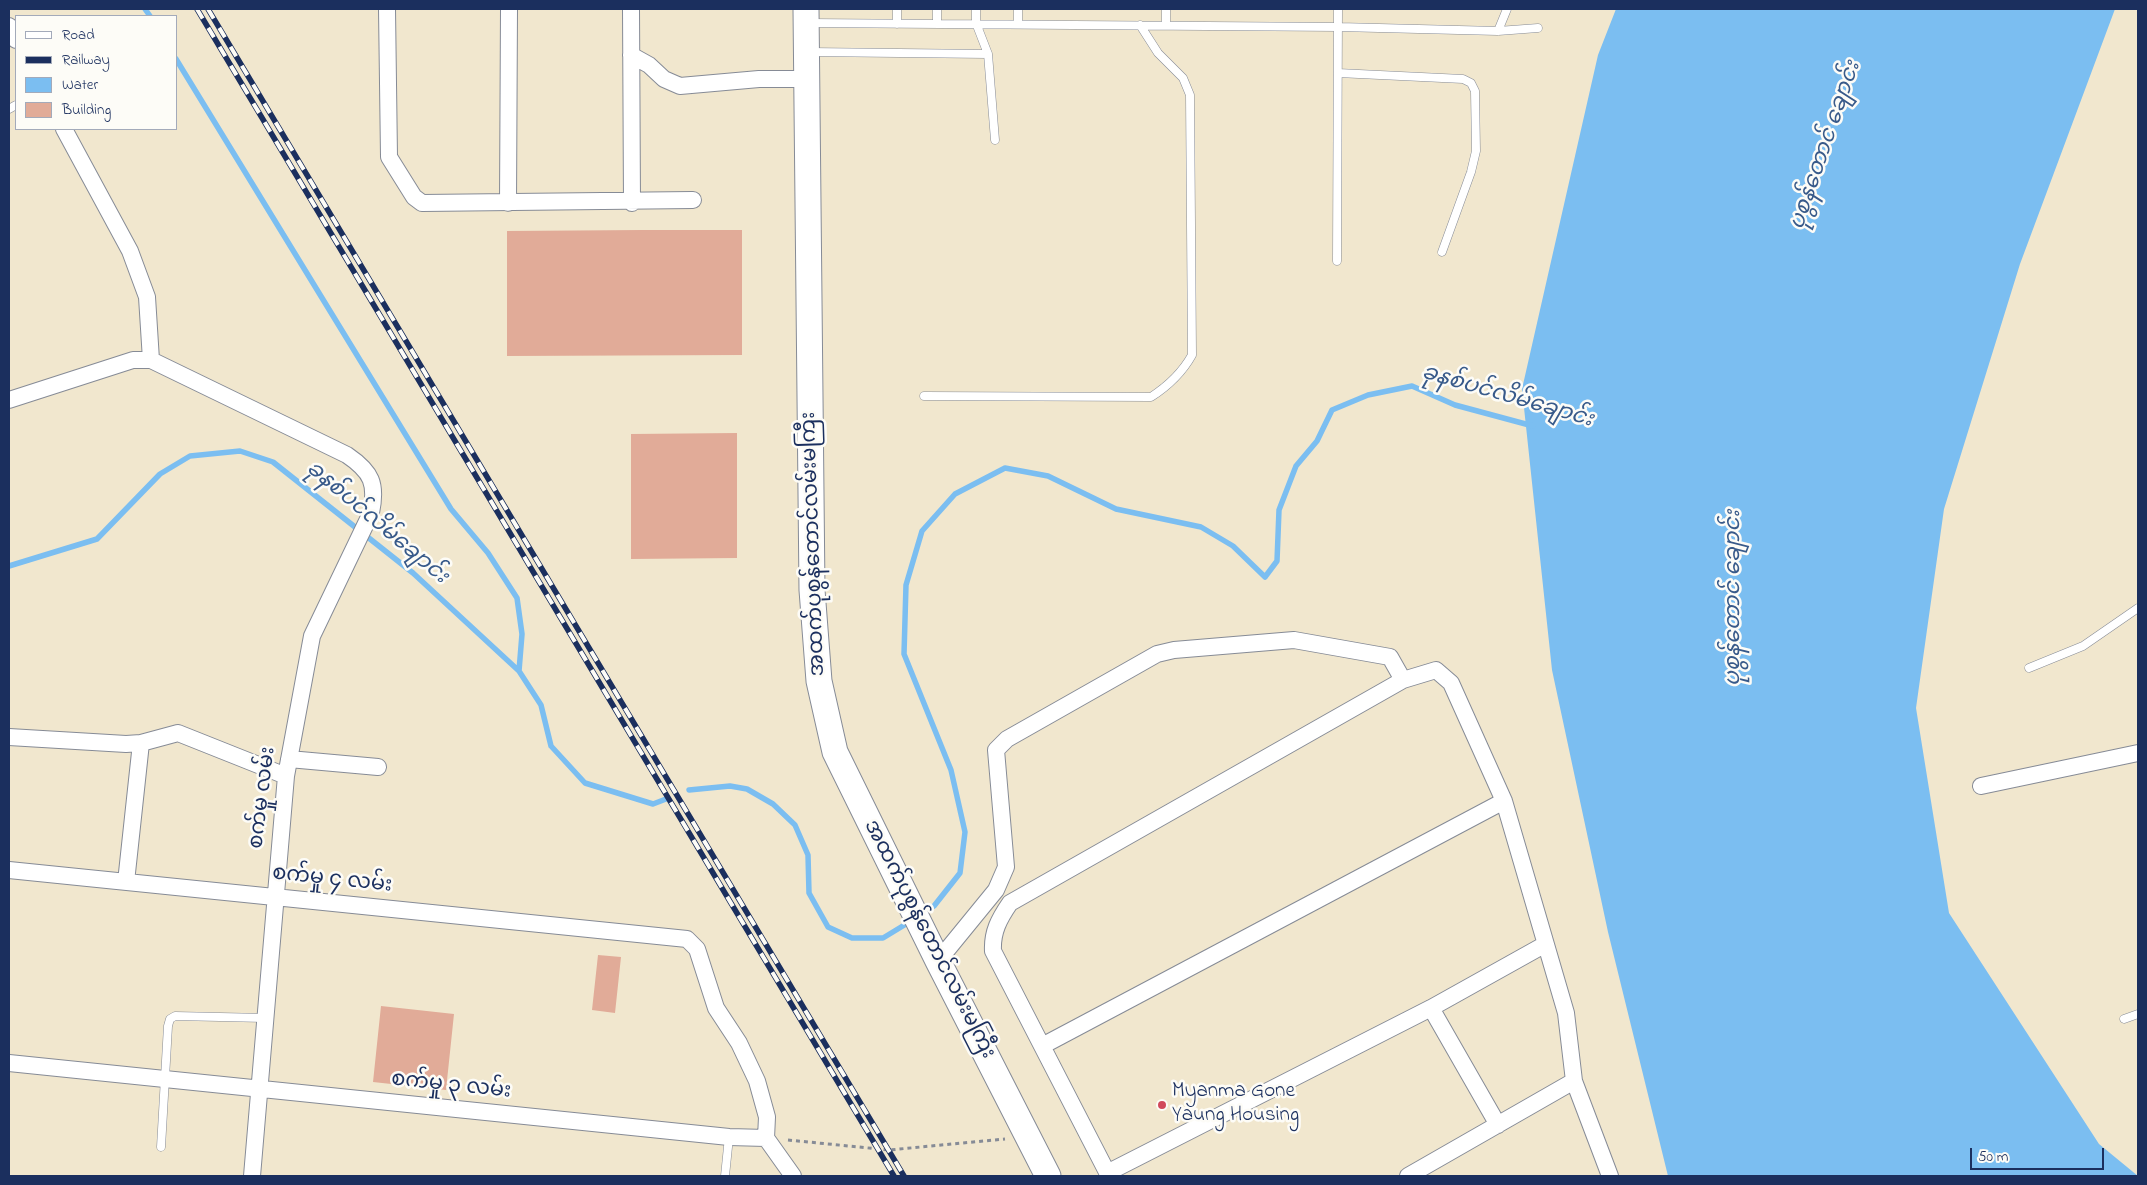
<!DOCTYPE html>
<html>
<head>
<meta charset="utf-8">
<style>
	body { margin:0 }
	#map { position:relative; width:2147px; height:1185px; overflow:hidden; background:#f1e7ce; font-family:"Indie Flower",sans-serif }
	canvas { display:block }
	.frame { position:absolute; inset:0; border:10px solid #1b2f5e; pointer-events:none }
	.legend { position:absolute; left:15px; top:15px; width:162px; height:115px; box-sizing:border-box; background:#fdfcf7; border:1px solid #a3aaba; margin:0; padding:6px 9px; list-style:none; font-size:15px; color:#1b2f5e }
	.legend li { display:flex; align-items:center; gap:10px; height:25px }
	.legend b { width:25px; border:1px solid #a3aaba }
	.scale { position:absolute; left:1970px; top:1148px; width:134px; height:22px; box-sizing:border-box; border:2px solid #1b2f5e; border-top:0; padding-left:6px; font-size:15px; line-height:18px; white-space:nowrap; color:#1b2f5e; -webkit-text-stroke:4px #fdfcf7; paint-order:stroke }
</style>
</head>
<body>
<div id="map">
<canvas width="2147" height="1185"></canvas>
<div class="frame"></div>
<ul class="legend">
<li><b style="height:6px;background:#fff"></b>Road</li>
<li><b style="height:6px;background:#1b2f5e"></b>Railway</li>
<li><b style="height:14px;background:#7bbef1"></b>Water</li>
<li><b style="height:14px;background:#e1ab98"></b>Building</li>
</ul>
<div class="scale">50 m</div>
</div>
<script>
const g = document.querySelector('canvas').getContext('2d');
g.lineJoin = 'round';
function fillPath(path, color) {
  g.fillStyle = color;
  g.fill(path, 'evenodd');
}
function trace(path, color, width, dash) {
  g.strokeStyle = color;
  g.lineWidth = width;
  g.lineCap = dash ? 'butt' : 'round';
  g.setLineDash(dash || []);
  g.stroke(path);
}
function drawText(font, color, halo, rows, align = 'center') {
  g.font = font + ' "Indie Flower","Noto Sans Myanmar",sans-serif';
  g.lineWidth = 5;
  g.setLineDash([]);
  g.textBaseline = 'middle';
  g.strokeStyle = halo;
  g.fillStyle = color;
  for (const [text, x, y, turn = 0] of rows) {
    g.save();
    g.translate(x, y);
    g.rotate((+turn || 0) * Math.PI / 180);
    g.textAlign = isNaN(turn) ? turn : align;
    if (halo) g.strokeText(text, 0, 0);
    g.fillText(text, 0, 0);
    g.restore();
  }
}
fillPath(new Path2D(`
	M1616 9H2115L2020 264 1944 509 1916 708 1949 913 2099 1144 2138 1176H1668L1608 932 1552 670 1522 389 1598 55Z`), '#7bbef1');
trace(new Path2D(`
	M145 9 150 16
	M176 59 451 509 488 553 517 598 522 634 519 671
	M9 566 97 539 160 474 190 456 240 451 273 462 413 573 519 671 541 705 551 746 585 783 653 804 666 799
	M689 790 730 786 747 789 773 804 795 825 808 855 809 893 828 927 852 938H883L911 921
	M921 914 934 906 960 873 965 832 951 770 904 654 906 585 922 531 955 494 1005 468 1048 476 1116 509 1201 527 1233 546 1265 577 1277 561 1279 510 1296 466 1317 441 1332 410 1368 395 1412 386 1455 405 1533 426`), '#7bbef1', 5.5);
fillPath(new Path2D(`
	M642 230H742V355L507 356V231Z
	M737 433V558L631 559V434Z
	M598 955 621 957 615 1013 592 1010Z
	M381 1006 454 1014 446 1090 373 1082Z`), '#e1ab98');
const lane = new Path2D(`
	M976 9V23L988 54 995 140
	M808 23 1339 27 1498 31 1538 28
	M1018 23V9
	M897 24V9
	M937 24V9
	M1166 25V9
	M1498 31 1507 9
	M809 52 988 54
	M1338 73 1463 79 1471 83 1475 91 1476 151 1471 172 1442 252
	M9 109 16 105
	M1337 261 1338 9
	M924 396 1151 397C1168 386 1182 373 1192 355L1190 95 1183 78 1158 53 1140 25
	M2029 668 2083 646 2138 608
	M2124 1019 2138 1014
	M161 1147 168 1026 170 1019 175 1016 265 1018
	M725 1176 729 1137`);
const street = new Path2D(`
	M387 9 389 157 414 197 422 203 693 200
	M631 9 632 203
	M9 26 16 40
	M631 55 649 65 664 79 680 86 759 79H806
	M64 129 130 251 147 297 151 360
	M508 203 509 9
	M9 400 133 360H151L347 455C372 472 377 484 371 513L312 636 286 776 252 1176
	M9 737 126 744 141 743 178 733 286 776
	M289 759 378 767
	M1981 786 2138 753
	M9 870 687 939 697 949 716 1008 739 1043 757 1081 767 1117 766 1138 793 1176
	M126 882 141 743
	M938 961 996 890 1006 867 996 750 1007 739 1157 654 1174 650 1294 640 1390 657 1403 680
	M1431 1008 1498 1125
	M1042 1046 1504 801
	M9 1063 729 1137 766 1138
	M1107 1173 1431 1008 1544 945
	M1109 1176 993 951C992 932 999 919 1010 903L1403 680 1436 670 1451 683 1504 801 1566 1013 1574 1081 1610 1176
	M1408 1176 1574 1081`);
const primary = new Path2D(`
	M806 9 812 590 819 681 835 752 938 961 1048 1176`);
trace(lane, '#868b96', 9);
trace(street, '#868b96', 18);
trace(primary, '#868b96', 27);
trace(new Path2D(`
	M788 1140 889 1150 1005 1139`), '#868b96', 3, [4, 4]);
trace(lane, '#fff', 8);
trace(street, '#fff', 16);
trace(primary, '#fff', 25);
const rail = new Path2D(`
	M197 9 894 1176
	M208 9 904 1176`);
trace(rail, '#1b2f5e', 5.5);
trace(rail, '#fdfcf7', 4, [11]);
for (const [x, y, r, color] of [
	[1162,1105,5,"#d1495b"]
]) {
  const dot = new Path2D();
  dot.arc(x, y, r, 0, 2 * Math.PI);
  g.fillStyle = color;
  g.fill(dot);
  trace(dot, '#fdfcf7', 2);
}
drawText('21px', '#1b2f5e', '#fdfcf7', [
	["အထက်ပုစွန်တောင်လမ်းမကြီး",815,544,-92],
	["စက်မှု လမ်း",264,798,-83],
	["စက်မှု ၄ လမ်း",332,881,6],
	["အထက်ပုစွန်တောင်လမ်းမကြီး",928,940,63],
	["စက်မှု ၃ လမ်း",451,1087,6]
]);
drawText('21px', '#1b2f5e', '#fdfcf7', [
	["Myanma Gone",1172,1093],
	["Yaung Housing",1172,1117]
], 'left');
drawText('italic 22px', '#385a8a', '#fdfcf7', [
	["ပုစွန်တောင် ချောင်း",1827,146,-71],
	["ခုနစ်ပင်လိမ်ချောင်း",1507,398,16],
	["ခုနစ်ပင်လိမ်ချောင်း",376,524,40],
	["ပုစွန်တောင် ချောင်း",1735,598,-90]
]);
</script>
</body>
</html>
